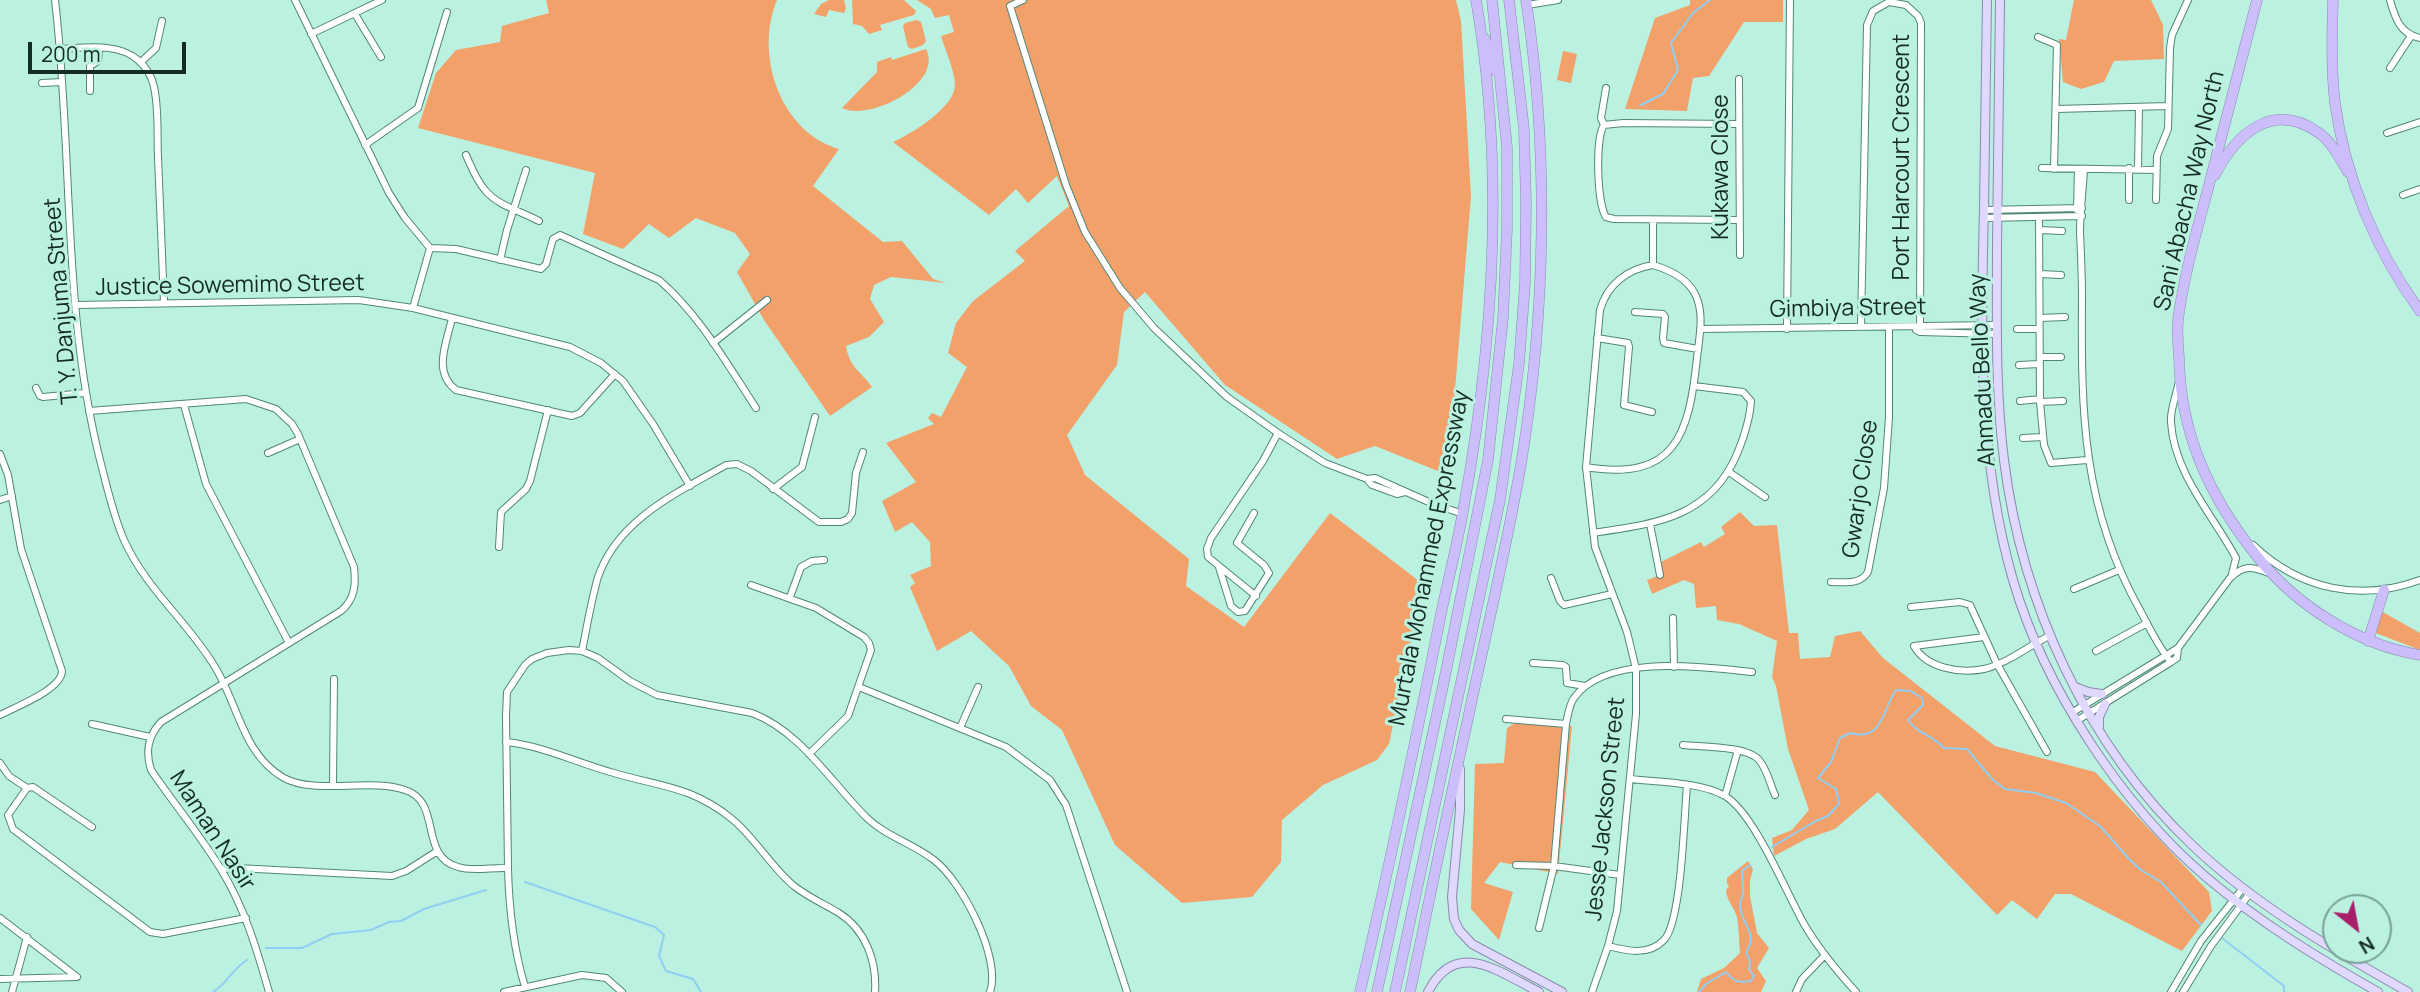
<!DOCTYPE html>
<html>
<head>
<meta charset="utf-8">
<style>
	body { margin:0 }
	#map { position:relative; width:2420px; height:992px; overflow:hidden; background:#baf1e0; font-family:Manrope,sans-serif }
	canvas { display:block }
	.north { position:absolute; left:2322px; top:894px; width:70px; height:70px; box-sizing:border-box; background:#baf1e0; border:2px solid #78a295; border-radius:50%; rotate:149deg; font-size:19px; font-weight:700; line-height:28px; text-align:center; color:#152b25 }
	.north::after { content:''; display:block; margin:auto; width:24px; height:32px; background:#a71f67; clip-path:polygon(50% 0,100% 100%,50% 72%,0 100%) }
	.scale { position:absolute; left:28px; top:42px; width:158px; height:32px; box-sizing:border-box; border:4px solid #152b25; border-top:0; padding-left:9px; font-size:21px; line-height:24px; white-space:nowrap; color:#152b25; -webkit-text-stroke:5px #baf1e0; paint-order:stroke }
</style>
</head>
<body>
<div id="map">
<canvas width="2420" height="992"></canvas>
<div class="north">N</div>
<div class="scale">200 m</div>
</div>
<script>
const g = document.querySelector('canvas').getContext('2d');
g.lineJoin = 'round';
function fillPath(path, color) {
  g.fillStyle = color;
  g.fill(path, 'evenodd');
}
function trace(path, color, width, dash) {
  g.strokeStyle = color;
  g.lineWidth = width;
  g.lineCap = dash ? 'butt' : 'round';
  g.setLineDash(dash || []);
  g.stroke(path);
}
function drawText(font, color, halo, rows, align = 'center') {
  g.font = font + ' Manrope,sans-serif';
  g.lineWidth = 6;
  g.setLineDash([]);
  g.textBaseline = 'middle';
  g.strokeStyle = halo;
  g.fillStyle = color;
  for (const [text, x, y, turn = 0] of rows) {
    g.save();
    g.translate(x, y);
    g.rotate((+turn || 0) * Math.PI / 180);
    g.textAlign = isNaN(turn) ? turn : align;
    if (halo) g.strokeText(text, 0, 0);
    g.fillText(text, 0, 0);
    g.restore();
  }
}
fillPath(new Path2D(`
	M546 0H777C754 54 780 132 839 149L813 186 883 242 902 241 933 279 946 283 891 277 874 285 870 299 884 322 869 337 846 346C850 369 860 370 872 387L830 416 764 320 737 272 750 254 735 233 696 218 669 238 649 224 623 249 583 234 595 173 418 128 436 73 456 50 500 42 502 26 549 13Z
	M829 0H844L846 8 844 13 829 10 826 17 814 14 821 4Z
	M852 0H904L916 11 914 15 880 25 882 30 869 34 862 26 853 24Z
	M917 0H1456L1461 21 1471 196 1448 475 1375 446 1337 459 1225 385 1145 292 1124 312 1117 365 1067 435 1085 475 1189 559 1186 586 1244 627 1330 513 1423 584 1389 744 1377 760 1323 785 1282 820 1281 862 1252 897 1182 903 1115 845 1062 730 1031 706 1009 666 971 631 937 651 910 587 915 583 910 575 931 566 930 542 912 522 895 532 882 501 916 482 886 443 934 424 928 418 932 413 941 417 967 367 948 353 956 323 973 301 1025 261 1015 251 1069 206 1057 176 1028 203 1016 189 989 215 893 142C911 134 956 107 955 84 954 68 945 50 941 36L954 32 949 15 935 18 931 9Z
	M1690 0H1783V22H1744L1709 76 1693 78 1687 111 1625 109 1655 18 1690 5Z
	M2074 0H2151L2163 25 2164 59 2114 61 2104 82 2081 89 2063 82 2059 39 2066 40Z
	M917 20 921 22 926 41 923 45 912 49 908 47 903 26 905 23Z
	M926 49C944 83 870 122 842 108L877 72V62L891 57 892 60Z
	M1563 51 1577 54 1571 83 1557 80Z
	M1740 512 1754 526 1777 525 1789 633H1798L1800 659 1830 657 1835 636 1860 631 1883 658 1995 746 2095 772 2209 892 2212 911 2182 951 2071 894H2055L2037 919 2012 900 1997 915 1878 792 1835 829 1806 839 1774 856 1772 838 1792 830 1809 810 1788 749 1776 686 1772 677 1777 641 1739 624 1717 620 1716 606 1696 608 1694 584 1684 580 1652 594 1647 580 1658 576 1659 563 1701 542 1704 547 1725 534 1721 527Z
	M2381 611 2420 633V650L2373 632Z
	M1515 723 1572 726 1558 874 1500 862 1484 883 1513 892 1499 940 1471 909 1475 764 1504 763 1507 728Z
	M1748 861 1753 869 1750 881V896L1757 933 1769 948 1757 968 1766 981 1761 992H1697L1701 979 1724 968 1740 953C1739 942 1739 929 1737 917 1734 907 1727 901 1726 890L1729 886 1727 883V878Z`), '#f3a16a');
trace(new Path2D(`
	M1641 105 1663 94 1678 70 1671 43 1693 13 1710 0
	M1772 847 1814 822 1828 816 1839 804 1836 789 1818 778 1831 762 1840 738 1850 733C1884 742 1882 709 1896 690L1911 691 1922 698 1923 705 1908 720C1920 736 1930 733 1944 748L1967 749 1992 779 2005 789 2036 793 2066 803 2100 826 2129 859 2141 870 2161 882 2201 925
	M525 882 655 927 664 935 659 956 666 971 693 979 701 992
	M2222 938 2284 986V992
	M266 948H302L332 934 371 930 389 922 401 921 424 909 486 890
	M213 992C227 984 232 969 247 960
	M1699 992 1706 984 1726 972C1734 982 1739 983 1751 981L1754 976 1749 969 1750 961 1746 953C1759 930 1741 927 1740 905 1740 903 1742 896 1743 894 1744 887 1742 879 1742 871L1750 865`), '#90cff3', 2);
const minor = new Path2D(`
	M55 0C73 153 62 310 100 460 107 487 113 515 124 540 146 589 188 622 215 667 238 704 243 755 284 778 315 795 371 778 405 790 443 802 418 856 458 867 474 872 492 867 508 868 509 909 513 947 525 987
	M295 0 389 193 405 218 430 248 413 308
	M1023 0 1010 6 1066 185 1085 232 1120 288 1154 328 1227 397 1278 433 1325 463 1367 479 1372 485 1397 494 1405 492
	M2390 0C2395 18 2400 34 2420 38
	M1527 5 1558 0
	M355 14 381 57
	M311 34 382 0
	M2038 37 2057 45 2054 169
	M60 49C84 48 118 42 138 60 146 67 152 77 154 87 159 109 157 135 158 157 160 206 162 254 164 303
	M141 62 156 48 162 21
	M2390 68 2411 36
	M1739 79 1740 255
	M42 83 62 82
	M90 91V66L98 61 99 48
	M2056 109 2168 106
	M1738 124 1623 123 1604 125C1595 138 1597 204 1606 217L1614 219 1739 220
	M1604 125 1601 118 1606 88
	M2387 133 2420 122
	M365 145 418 108 447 12
	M466 155C471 166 476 180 485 190 498 206 521 211 539 221
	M2042 168 2156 170
	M2129 168V200
	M2084 169C2083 190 2080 211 2080 232 2081 254 2082 275 2082 297 2081 413 2082 508 2141 612 2150 629 2159 648 2171 662
	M2138 169 2139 107
	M2403 195 2420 189
	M2156 200 2157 156 2168 129 2170 48 2172 35 2188 0
	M1984 210 2082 208
	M2077 210 2078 169
	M2039 217 2040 402 2044 445 2051 463 2087 460
	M1984 218 2082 216
	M2040 230 2062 231
	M430 248 456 249 541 269 546 264 553 239 560 235 659 280C699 314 727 364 756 408
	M500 260 507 230 526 170
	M1653 265C1670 270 1687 278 1695 294 1705 313 1699 338 1697 358 1689 434 1676 482 1586 467L1600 310C1607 285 1627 269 1653 265Z
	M1653 265V220
	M2040 274 2061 275
	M76 305 359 300 413 308 570 347 601 363 623 381 653 424 690 486
	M1635 312 1663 314 1665 317 1663 338 1664 343 1698 349
	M452 318C447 342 432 372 456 390L572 416 580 413 615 374
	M2040 318 2065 317
	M1861 327 1867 25 1873 11 1889 2 1906 5 1918 16 1921 23 1920 332
	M1700 329 1997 325
	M1787 329 1790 0
	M2017 329H2039
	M1916 330 1920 332 1997 334
	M1597 338 1628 343 1629 347 1624 405 1652 412
	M713 343 767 300
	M2040 357H2061
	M2019 365 2039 364
	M2178 385C2176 397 2170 410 2171 422 2174 474 2213 515 2236 558L2232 574
	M36 388 40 396 43 397 85 393
	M2020 401 2040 399
	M2040 402 2063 401
	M184 405 206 484 289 643
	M89 411 246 399 276 409 292 424 298 434 354 567C356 585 355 599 341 611L161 722C148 736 145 751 151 770 174 804 201 836 222 871 245 909 257 950 269 992
	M2023 438 2043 437
	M268 453 300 439
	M0 454 8 475 21 549 62 671C62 689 16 707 0 715
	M1586 467 1595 547 1627 632 1636 669V714L1617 911 1608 946 1592 992
	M1729 472 1765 497
	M1367 479 1375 478 1431 503 1463 514
	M773 489 802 467 815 417
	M0 500 12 496
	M1650 524 1660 575
	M1593 533C1654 524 1710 518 1737 454 1744 437 1750 419 1751 401L1743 392 1694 386
	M2253 545C2300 590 2360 602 2420 580
	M499 547 501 512 526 489 530 481 548 410
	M1219 567 1231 606 1238 612 1245 611 1269 573 1264 565 1237 543 1254 513
	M1551 578 1560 601 1564 605 1612 594
	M1831 582C1845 582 1860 585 1868 572L1884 488 1889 417V327
	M751 585 816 608 864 637 869 643 871 650 848 716 809 754
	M2074 589 2119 570
	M1256 596 1208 557 1207 549 1211 538 1263 461 1278 433
	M790 597 801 567 812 561 824 560
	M1911 607 1960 602 1970 605 1997 664 2047 752
	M1673 618 1674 667
	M1984 637 1914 646C1926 668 1960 674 1984 669 2006 664 2029 646 2049 636
	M582 651C587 627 591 601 598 577 618 519 677 493 726 465L737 464 751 471 819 522H841L848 519 852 513 856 473 863 452
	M2096 651 2147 623
	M1533 663 1563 665 1566 667 1567 683 1585 686
	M859 687 1006 747 1050 780 1066 805 1127 992
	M2073 712 2178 648 2230 578C2244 565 2251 566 2269 573
	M1506 719 1566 724
	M2078 720 2171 662 2177 658 2178 648
	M92 724 150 737
	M960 728 978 687
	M506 742C544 746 577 763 614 773 661 787 691 786 732 819 756 839 771 867 794 886 808 897 824 904 839 913 866 930 877 962 875 992
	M1683 745C1702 747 1747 746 1759 760 1767 769 1770 784 1775 795
	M0 763 9 776 27 788
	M1630 779C1658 782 1701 782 1725 796 1754 813 1786 892 1804 924 1818 948 1837 971 1856 992
	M333 784 334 679
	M1725 796 1738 750
	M92 827 33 787 27 788 8 815 13 829 150 932 163 934 246 918
	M1516 865 1554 866 1620 875
	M508 868 506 716 507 692 525 665 532 659 547 653 569 650 582 651 598 658 630 681 657 695 752 713C800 731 831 782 866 817 885 836 912 843 934 860 961 880 1002 958 990 992
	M221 869 237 868 392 876 406 871 436 852
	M0 918 77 977 0 979
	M1539 928 1554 866 1566 724C1568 715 1569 705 1574 698 1606 653 1704 667 1752 672
	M1608 946C1627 951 1649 956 1664 940 1682 921 1684 815 1687 786
	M12 992 27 937
	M504 992 582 975 606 978 622 992
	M1796 992 1802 979 1825 955
	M2171 992 2201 941 2243 888
	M2183 992 2211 946 2250 893`);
const major = new Path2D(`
	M1987 0C1986 69 1985 139 1984 208 1981 332 1978 460 2013 580 2044 687 2122 805 2206 877 2259 922 2318 958 2378 992
	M2000 0C1999 82 1998 163 1997 245 1997 316 1995 389 2004 460 2022 604 2086 744 2192 845 2255 905 2332 949 2408 992
	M2075 687 2088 692 2102 694
	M2099 727V717L2105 704
	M1460 769V810L1452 897 1454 919 1459 930 1472 944 1562 992
	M1428 992C1456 937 1499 972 1539 992`);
const highway = new Path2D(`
	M2257 0C2241 62 2225 123 2209 185 2197 230 2184 274 2178 320 2177 332 2178 345 2179 357 2180 433 2209 496 2256 555 2295 605 2358 645 2420 655
	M2333 0C2332 34 2331 69 2335 103 2345 177 2376 251 2420 311
	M1485 39 1496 71
	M2215 175C2236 134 2273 100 2319 133 2332 142 2340 159 2348 172
	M2368 641 2384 590
	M1360 992C1389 868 1415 744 1440 619 1447 583 1457 547 1463 511 1494 343 1505 168 1476 0
	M1377 992 1443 686 1488 460 1503 318 1507 229V147L1492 0
	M1395 992 1500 500 1519 364 1525 283 1526 203 1524 129 1509 0
	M1410 992C1429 902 1447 812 1467 723 1485 637 1506 551 1521 464 1546 312 1549 152 1526 0`);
trace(minor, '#528778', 8);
trace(major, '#8b8bb0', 10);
trace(highway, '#8b8bb0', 11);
trace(minor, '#fff', 6);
trace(major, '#e0d8fd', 8);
trace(highway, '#cbbefb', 10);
drawText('23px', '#152b25', '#baf1e0', [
	["Port Harcourt Crescent",1903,157,-90],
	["Kukawa Close",1722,167,-90],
	["Sani Abacha Way North",2190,191,-77],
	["Justice Sowemimo Street",230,286,-1],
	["T. Y. Danjuma Street",62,301,-95],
	["Gimbiya Street",1848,309,-1],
	["Ahmadu Bello Way",1983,370,-93],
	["Gwarjo Close",1861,489,-82],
	["Murtala Mohammed Expressway",1430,558,-79],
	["Jesse Jackson Street",1606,809,-84],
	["Maman Nasir",212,831,57]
]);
</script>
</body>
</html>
